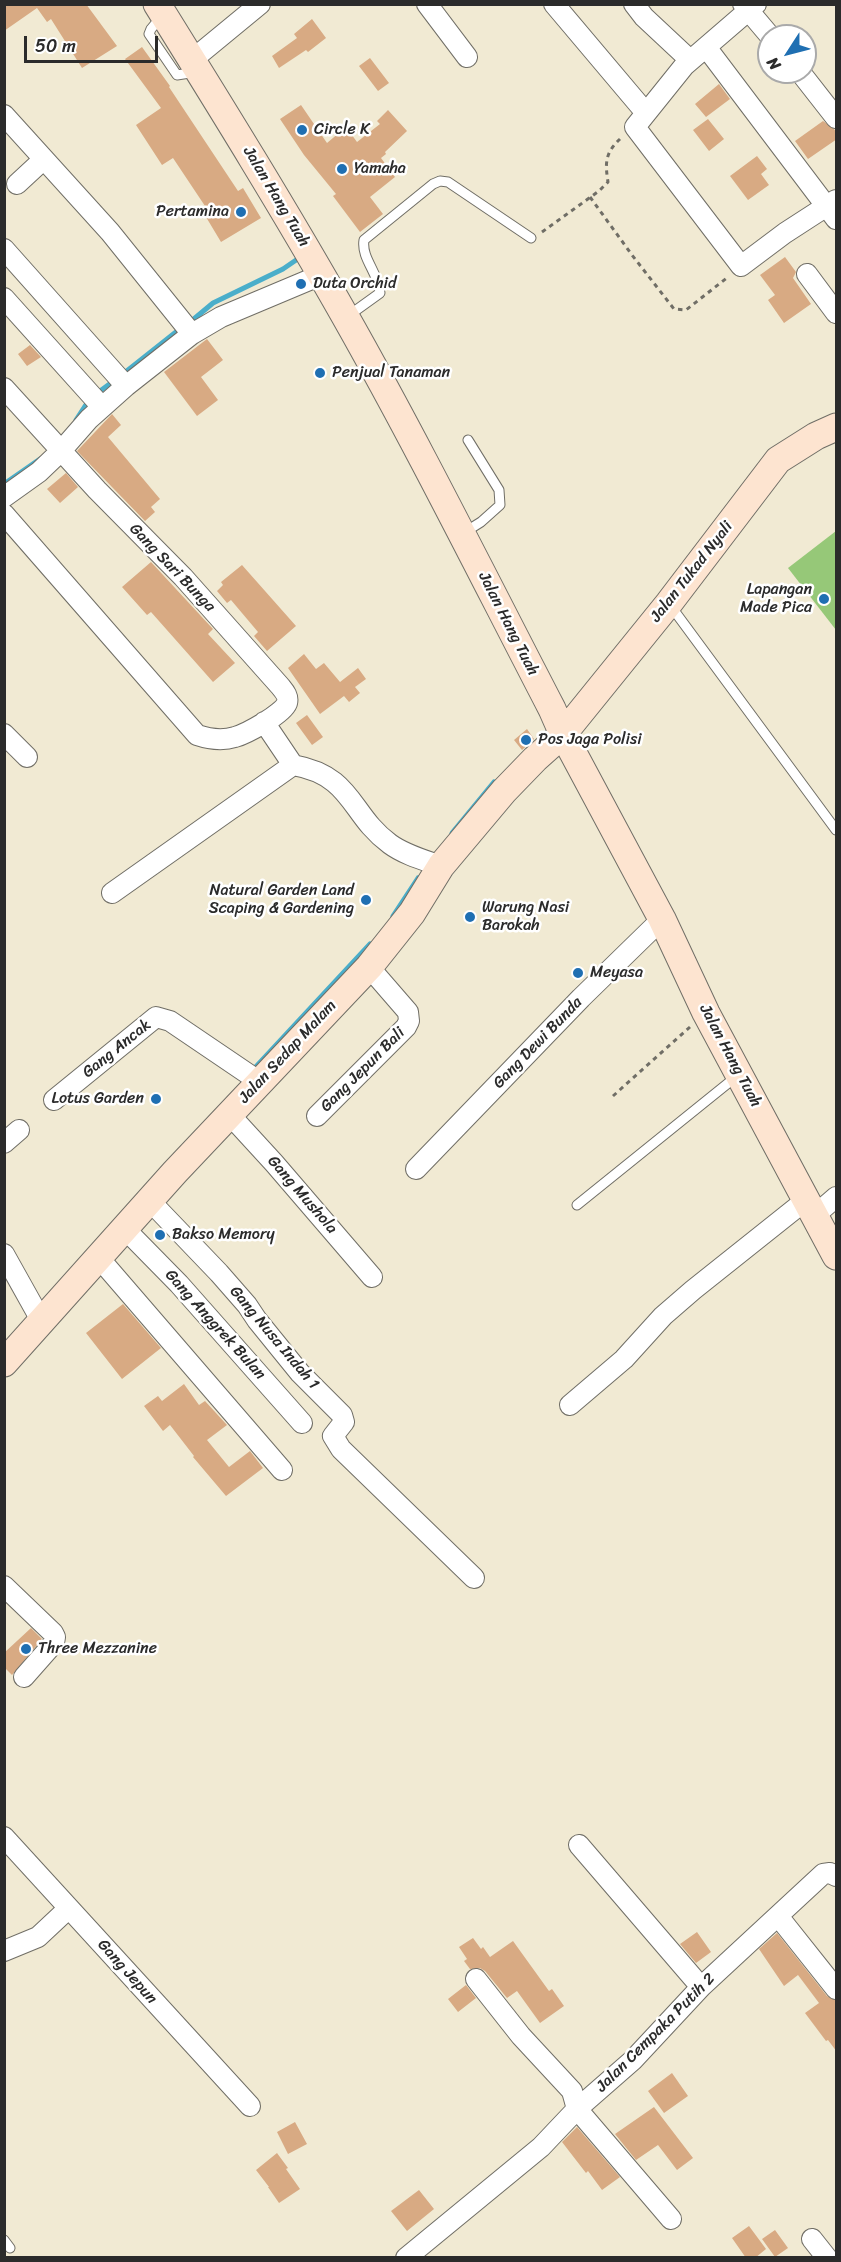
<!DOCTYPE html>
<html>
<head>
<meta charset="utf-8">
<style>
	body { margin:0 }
	#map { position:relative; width:841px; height:2262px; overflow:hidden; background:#f1ead3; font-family:Sriracha,sans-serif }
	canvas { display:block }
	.frame { position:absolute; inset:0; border:6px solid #2b2b2b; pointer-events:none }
	.north { position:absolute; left:757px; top:24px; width:60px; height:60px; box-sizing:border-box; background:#fff; border:2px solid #aaa; border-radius:50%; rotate:234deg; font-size:16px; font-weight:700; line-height:24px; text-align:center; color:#2b2b2b }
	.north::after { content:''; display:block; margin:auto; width:21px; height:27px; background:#1f6fb2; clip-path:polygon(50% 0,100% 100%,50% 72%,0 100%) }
	.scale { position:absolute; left:24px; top:36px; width:134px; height:27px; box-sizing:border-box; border:3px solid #2b2b2b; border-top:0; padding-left:8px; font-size:18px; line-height:21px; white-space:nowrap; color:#2b2b2b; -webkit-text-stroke:4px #fff; paint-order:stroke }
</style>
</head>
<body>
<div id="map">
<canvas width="841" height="2262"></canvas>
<div class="frame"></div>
<div class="north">N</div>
<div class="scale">50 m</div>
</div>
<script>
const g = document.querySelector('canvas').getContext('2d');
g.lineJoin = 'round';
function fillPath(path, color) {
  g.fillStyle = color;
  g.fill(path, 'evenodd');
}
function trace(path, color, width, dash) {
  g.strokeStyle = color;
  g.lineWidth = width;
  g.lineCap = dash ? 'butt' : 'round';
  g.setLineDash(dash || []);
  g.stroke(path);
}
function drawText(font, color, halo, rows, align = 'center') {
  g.font = font + ' Sriracha,sans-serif';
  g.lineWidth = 5;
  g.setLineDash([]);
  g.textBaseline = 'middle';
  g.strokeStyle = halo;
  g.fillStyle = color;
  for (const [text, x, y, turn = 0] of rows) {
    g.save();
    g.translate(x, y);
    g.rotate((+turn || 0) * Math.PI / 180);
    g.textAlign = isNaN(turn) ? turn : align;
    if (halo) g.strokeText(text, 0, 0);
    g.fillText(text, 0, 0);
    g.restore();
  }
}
fillPath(new Path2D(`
	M836 531V630L788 568Z`), '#96c878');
trace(new Path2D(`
	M189 323 213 303 283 269 302 256
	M123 374 181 328
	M96 394 115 380
	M76 420 89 400
	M4 484 40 459
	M452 833 494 782
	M393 916 418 878
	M252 1071 370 944`), '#4aaeca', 5);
fillPath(new Path2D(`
	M4 4H86L117 46 82 68 51 19 47 22 37 8 4 31Z
	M312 19 326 38 308 52 306 50 279 68 272 56 297 38 294 34Z
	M142 47 170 86 169 87 238 191 243 188 261 218 221 242 203 212 207 209 173 158 162 165 136 125 161 108 125 59Z
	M370 58 389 83 378 91 359 66Z
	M719 84 730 99 706 117 695 104Z
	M301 105 327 143 346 127 357 142 380 124 377 121 388 110 407 131 385 152 386 154 381 158 395 177 370 197 383 214 360 232 333 196 336 194 304 155 280 119Z
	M708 119 724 139 709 151 693 130Z
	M823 121 834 129 837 133V139L808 159 795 141Z
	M757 156 767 169 761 174 769 185 748 200 730 176Z
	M785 257 796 272 793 278 811 304 784 323 768 300 775 295 760 275Z
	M207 339 223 360 201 377 218 400 197 416 164 372Z
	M30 345 41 357 27 366 18 354Z
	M112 414 121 425 108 437 160 499 151 507 155 512 145 521 77 451Z
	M66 473 78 487 60 503 47 489Z
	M151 562 213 629 208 634 235 663 213 682 151 612 147 615 122 587Z
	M242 565 296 626 267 651 254 636 258 632 231 600 227 603 217 591 223 585 221 582Z
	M304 654 316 669 324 663 340 682 358 668 366 679 355 687 360 693 349 702 344 696 320 714 288 668Z
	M307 715 323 737 312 745 296 723Z
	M527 729 534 739 522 750 514 740Z
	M123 1304 161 1348 122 1379 86 1333Z
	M184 1384 199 1405 205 1401 227 1425 207 1440 229 1467 250 1451 263 1468 226 1496 193 1457 194 1456 170 1425 163 1431 144 1406 158 1396 162 1401Z
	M31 1628 42 1639 12 1675 4 1667V1653Z
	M697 1932 711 1952 696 1963 680 1944Z
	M777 1933 827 1996 837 2001V2052L828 2040 826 2041 805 2013 819 2003 798 1975 784 1986 759 1949Z
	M473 1938 481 1949 483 1947 490 1957 513 1941 549 1991 552 1989 564 2006 540 2023 517 1991 507 1998 485 1971 480 1968 470 1969 464 1961 467 1959 459 1947Z
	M466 1985 476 1998 458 2012 448 1999Z
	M672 2073 688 2096 664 2113 648 2091Z
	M654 2107 693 2158 677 2170 658 2145 636 2160 615 2134Z
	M295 2122 307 2144 288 2154 277 2132Z
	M577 2127 620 2177 602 2190 588 2171 586 2173 562 2142Z
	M277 2153 288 2168 286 2169 300 2189 279 2203 268 2187H269L256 2170Z
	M419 2190 434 2209 407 2231 391 2211Z
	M749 2226 766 2249 755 2258H746L732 2238Z
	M775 2230 788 2248 775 2257 762 2239Z`), '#d8aa83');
const lane = new Path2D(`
	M162 16 151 29 149 34 177 75 196 72
	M348 316 380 293C379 273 361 259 364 240L433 184 440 181 448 182 531 238
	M465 532 481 522 500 505 499 490 468 440
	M670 605 836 830
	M577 1205 737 1076
	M4 2240 10 2248`);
const street = new Path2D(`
	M427 4 467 57
	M554 4 646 113
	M634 4 644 17 690 60
	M743 4 770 36
	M756 4 684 66 635 127 741 266 785 233 836 200
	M706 47 836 219
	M192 60 260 4
	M800 72 836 118
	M4 115 110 232 192 334
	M17 184 44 159
	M4 249 126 386
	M807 274 836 313
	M4 298 102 407
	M4 388 97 490 183 577 280 686C284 691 289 696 287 703 283 714 246 734 235 737 222 741 209 739 197 735L4 514
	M4 497 39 472 61 451 89 419 126 386 192 334 221 317 321 275
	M264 722 293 765
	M4 734 27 757
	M112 893 293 765C354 776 349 814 390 844 405 855 424 860 441 866
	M54 1100 156 1017 170 1021 260 1082
	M230 1115 274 1163 372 1277
	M317 1116 406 1027 409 1021 408 1012 369 967
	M4 1143 19 1130
	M416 1169 581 998 662 919
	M150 1201 219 1273 247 1305 257 1320 300 1373 342 1415 344 1422 333 1436 341 1449 474 1578
	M814 1216 836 1197
	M125 1229 179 1284 302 1423
	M4 1254 42 1322
	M99 1258 282 1470
	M570 1405 624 1359 663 1316 693 1290 806 1200
	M4 1586 53 1633 55 1637 54 1643 24 1677
	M4 1837 250 2106
	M579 1845 701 1987
	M778 1916 836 1989
	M4 1951 38 1937 69 1908
	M476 1979 521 2036 572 2091 577 2109 671 2219
	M812 2239 827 2258
	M406 2258 541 2147 577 2109 633 2060 701 1987 823 1874 830 1873 836 1876`);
const secondary = new Path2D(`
	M157 4C221 107 285 210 345 316 418 445 484 578 552 709L563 734 662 919 706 1013 836 1256
	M4 1363 175 1172 369 967 412 913 441 866 504 791 535 759 563 734 669 603 778 460 816 436 836 427`);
trace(lane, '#706e66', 11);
trace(street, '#706e66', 22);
trace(secondary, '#706e66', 29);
trace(new Path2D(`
	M590 197 632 255 674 309 686 310 728 277
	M542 232 599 191 608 182C605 163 605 153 620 139
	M613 1096 690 1027`), '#706e66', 3, [4.5, 4.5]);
trace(lane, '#fff', 9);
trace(street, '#fff', 20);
trace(secondary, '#fde4d0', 27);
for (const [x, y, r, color] of [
	[302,130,6,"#1f6fb2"],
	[342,169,6,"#1f6fb2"],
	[241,212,6,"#1f6fb2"],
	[301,284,6,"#1f6fb2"],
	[320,373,6,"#1f6fb2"],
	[824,599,6,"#1f6fb2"],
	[526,740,6,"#1f6fb2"],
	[366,900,6,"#1f6fb2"],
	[470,917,6,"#1f6fb2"],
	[578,973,6,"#1f6fb2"],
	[156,1099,6,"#1f6fb2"],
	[160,1235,6,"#1f6fb2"],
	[26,1649,6,"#1f6fb2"]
]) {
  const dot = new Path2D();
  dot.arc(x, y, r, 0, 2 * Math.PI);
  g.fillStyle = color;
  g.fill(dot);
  trace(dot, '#fff', 2);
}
drawText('16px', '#2b2b2b', '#fff', [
	["Circle K",314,130],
	["Yamaha",354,169],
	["Pertamina",229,212,"right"],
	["Duta Orchid",313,284],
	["Penjual Tanaman",332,373],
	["Lapangan",812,590,"right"],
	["Made Pica",812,608,"right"],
	["Pos Jaga Polisi",538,740],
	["Natural Garden Land",354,891,"right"],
	["Scaping & Gardening",354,909,"right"],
	["Warung Nasi",482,908],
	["Barokah",482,926],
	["Meyasa",590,973],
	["Lotus Garden",144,1099,"right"],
	["Bakso Memory",172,1235],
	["Three Mezzanine",38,1649]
], 'left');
drawText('16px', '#2b2b2b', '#fff', [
	["Jalan Hang Tuah",276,197,59],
	["Gang Sari Bunga",172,568,46],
	["Jalan Tukad Nyali",692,572,-52],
	["Jalan Hang Tuah",508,624,63],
	["Gang Dewi Bunda",538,1043,-46],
	["Gang Ancak",117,1049,-39],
	["Jalan Sedap Malam",288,1052,-47],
	["Jalan Hang Tuah",730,1056,62],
	["Gang Jepun Bali",363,1070,-45],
	["Gang Mushola",302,1195,49],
	["Gang Anggrek Bulan",215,1325,48],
	["Gang Nusa Indah 1",274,1338,50],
	["Gang Jepun",127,1972,48],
	["Jalan Cempaka Putih 2",656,2033,-45]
]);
</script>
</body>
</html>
